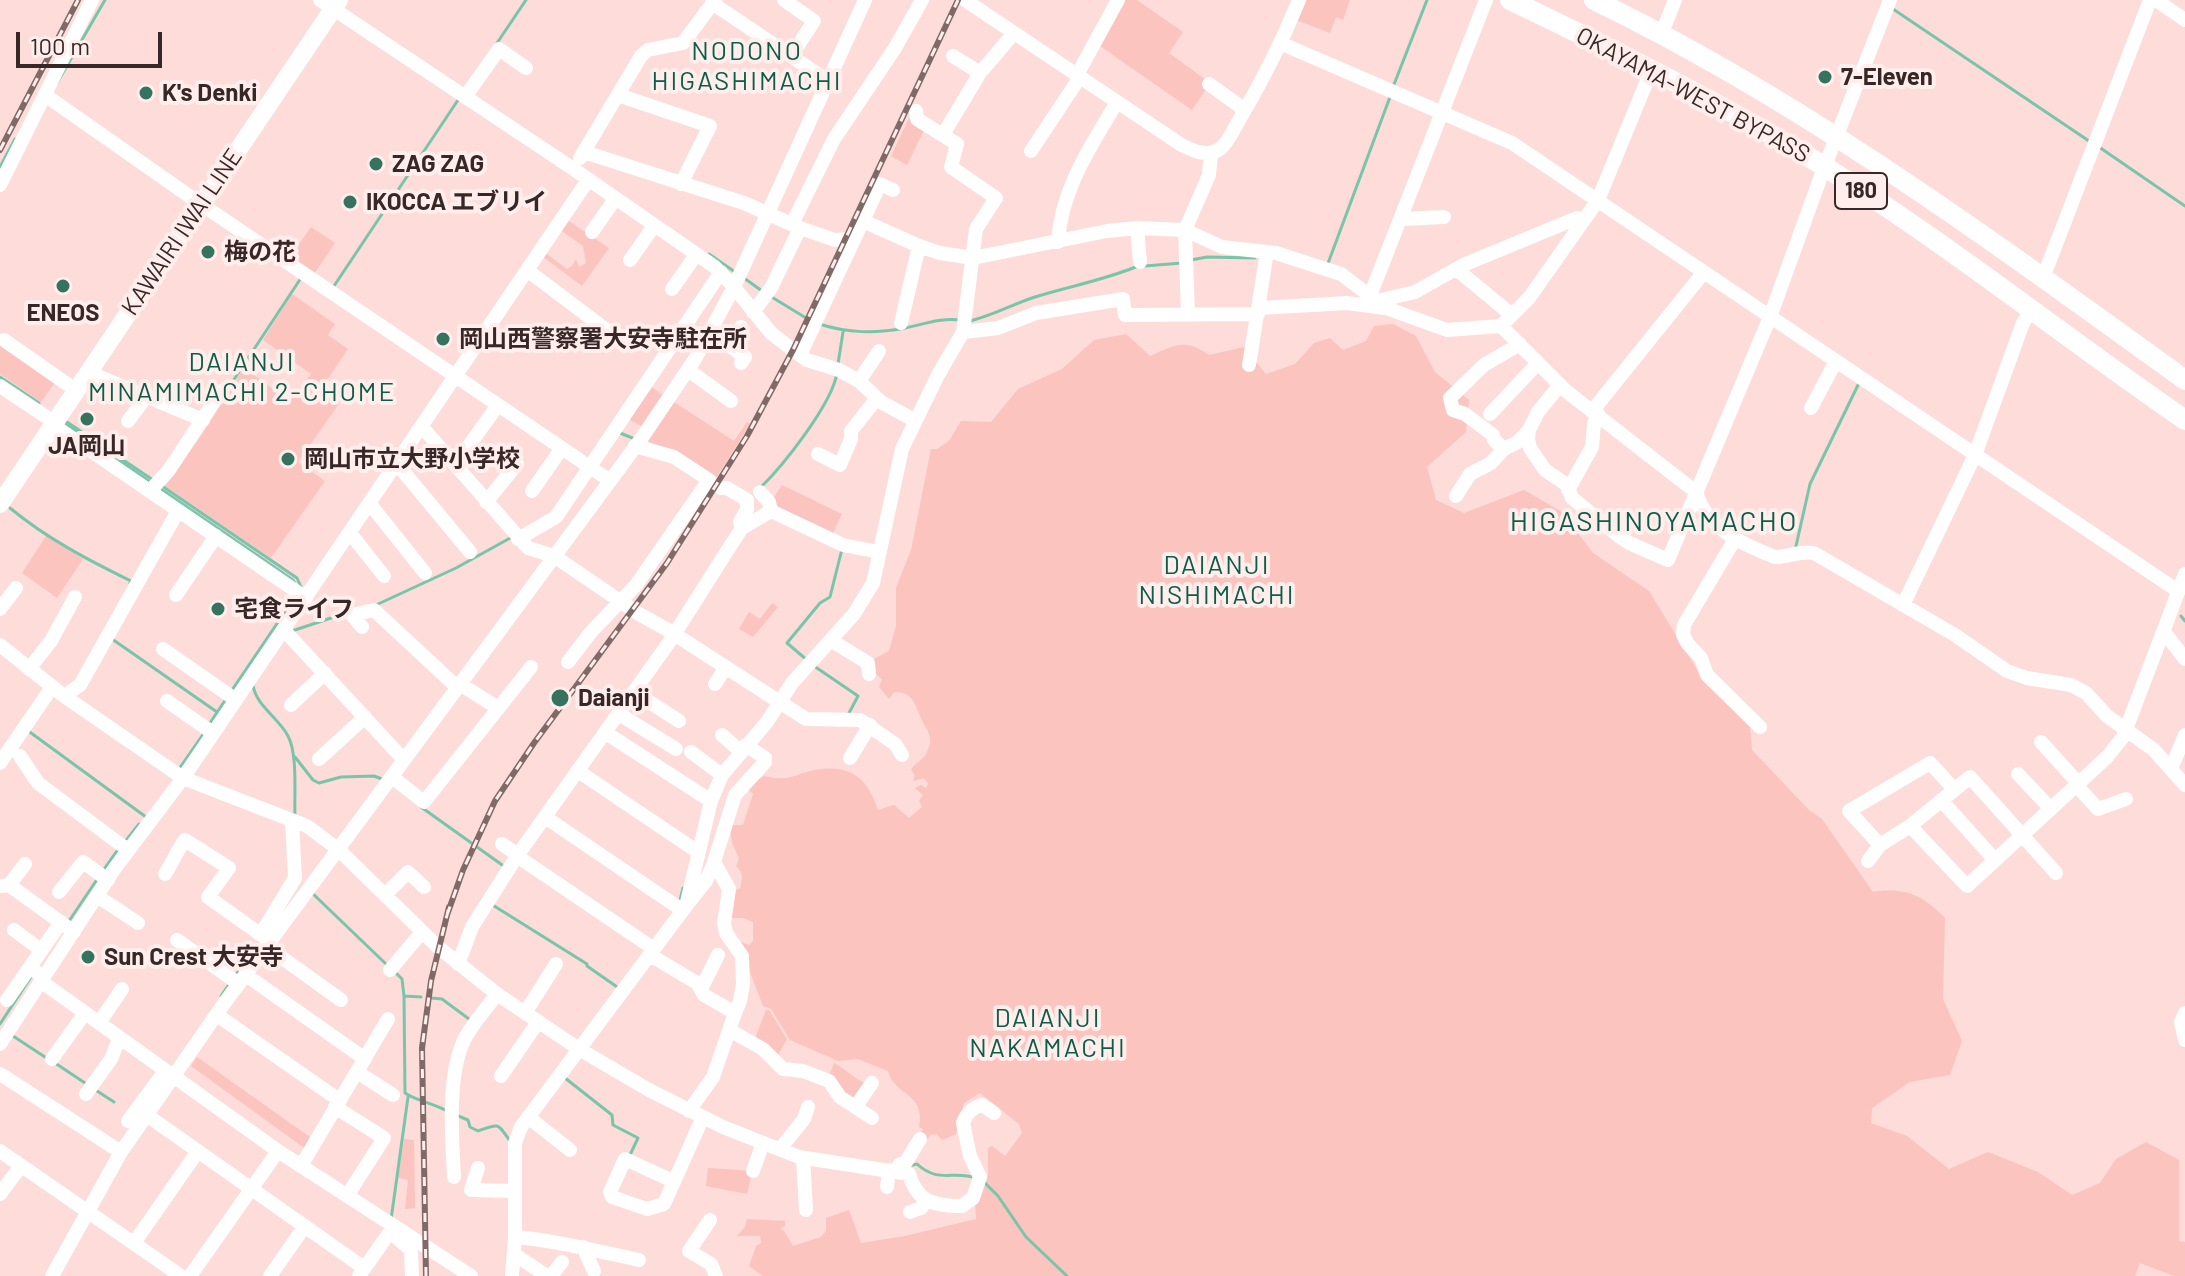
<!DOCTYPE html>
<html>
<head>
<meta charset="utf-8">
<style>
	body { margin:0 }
	#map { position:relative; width:2185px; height:1276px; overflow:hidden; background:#fddcd9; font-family:Barlow,sans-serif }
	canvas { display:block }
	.scale { position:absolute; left:16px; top:32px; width:146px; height:36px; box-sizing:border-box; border:4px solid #372726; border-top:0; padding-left:10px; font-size:24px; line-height:28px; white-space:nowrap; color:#372726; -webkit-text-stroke:6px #ffeeec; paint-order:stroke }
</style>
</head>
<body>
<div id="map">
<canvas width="2185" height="1276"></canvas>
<div class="scale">100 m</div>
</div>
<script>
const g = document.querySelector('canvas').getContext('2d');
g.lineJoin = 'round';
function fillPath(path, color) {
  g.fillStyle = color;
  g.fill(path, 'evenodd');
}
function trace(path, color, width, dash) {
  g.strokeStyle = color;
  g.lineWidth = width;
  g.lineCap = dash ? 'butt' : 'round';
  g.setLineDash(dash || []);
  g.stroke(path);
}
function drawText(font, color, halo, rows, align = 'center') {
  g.font = font + ' Barlow,"Noto Sans JP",sans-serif';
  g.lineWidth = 8;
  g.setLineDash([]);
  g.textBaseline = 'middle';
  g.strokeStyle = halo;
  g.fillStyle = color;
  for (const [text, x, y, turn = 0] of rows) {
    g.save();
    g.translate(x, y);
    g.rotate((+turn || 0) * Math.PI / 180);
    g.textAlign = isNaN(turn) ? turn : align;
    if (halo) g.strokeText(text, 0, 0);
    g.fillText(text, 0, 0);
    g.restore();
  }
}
fillPath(new Path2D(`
	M1121 0H1137L1183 32 1169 53 1210 83 1192 110 1097 44Z
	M1304 0H1350L1343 20 1336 17 1330 33 1296 20Z
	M909 118 926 126 907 165 891 156Z
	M566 219 609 248 582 286 542 256 544 252 567 269 572 266 576 259 579 267 586 263 583 246 559 229Z
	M311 227 335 243 314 274 290 257Z
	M292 294 335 324 328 335 348 349 325 383 317 378 343 398 298 462 325 481 271 558 165 486 203 433 244 368 290 401 311 374 263 340Z
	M1393 324 1416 336 1435 372 1469 400 1466 432 1427 467 1436 500 1464 513 1524 490 1562 512 1593 553 1649 591 1704 681 1750 726 1752 750 1809 810 1822 819 1873 892C1906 887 1922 895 1945 918L1943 999 1962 1041 1950 1075 1910 1082 1872 1108 1871 1123 1907 1136 1949 1169 1988 1152 2038 1172 2072 1195 2100 1183 2116 1159 2146 1142 2179 1160V1241L2185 1242V1276H2174L2140 1263 2135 1276H763L749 1266 756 1246 761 1243 760 1236H737L745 1227 747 1219 785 1221V1226L780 1229 784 1231 793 1246 821 1237 826 1231V1218L849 1210 861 1243 905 1236 976 1219 975 1202 988 1176V1148L992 1146 1005 1156 1022 1133 1019 1124 980 1093 964 1103 956 1134 942 1140 937 1134 930 1135 928 1139 920 1135 923 1129 919 1127C926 1092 894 1096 888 1071L858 1059 838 1061 790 1040 771 1009 763 1006 738 941 749 945 753 941V922L743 918H727L731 892 741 888C741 878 745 874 736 866L739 858 732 843 730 825H743L753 794 749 790 752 784 764 776C793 783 796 772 821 769 854 765 869 782 878 810L894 805 909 818 922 807 919 801 923 795 915 788 921 785 926 788 928 784 924 778 913 781 915 775 911 770C915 762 924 760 927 752 935 736 926 730 920 716 915 703 911 691 894 692L889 699 879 687 882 680 871 668 872 660 889 651 896 626V588L911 550 931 449H937L949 441 961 421 991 422 1018 389 1062 369 1094 340 1126 334 1150 356C1176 345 1184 338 1209 355L1244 347 1266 374 1295 364 1314 343 1330 338 1343 350 1366 341 1374 326Z
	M0 343 56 381 41 402 0 374Z
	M648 384 665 397 643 427 624 417Z
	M674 402 734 441 747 422 750 424 717 477 675 452 645 440Z
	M782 485 842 514 832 535 774 507 772 500Z
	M46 536 83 559 57 598 22 573Z
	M772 603 778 607 753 637 739 629 749 612 760 619Z
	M766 1010H769L787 1039 777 1057 754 1041Z
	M197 1057 314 1140 307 1150 191 1066Z
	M834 1063C846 1069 854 1079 867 1084L854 1101 829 1076Z
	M404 1139 414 1140 415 1208 405 1209 408 1180 398 1178Z
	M708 1168 752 1171 747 1194 706 1186Z`), '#fbc4bf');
trace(new Path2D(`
	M1893 9 2089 141
	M495 46 526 0
	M57 83 105 0
	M1393 87 1427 0
	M2099 147 2185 206
	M0 167 15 139
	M709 254 735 272
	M1191 260 1207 257 1255 258
	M1145 266 1182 263
	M1327 266 1390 97
	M744 278 762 291
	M334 286 458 100
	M770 296 811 321
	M970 321C994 315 1013 304 1035 297 1070 286 1105 280 1138 266
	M819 324C848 333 874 334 905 328 925 324 939 318 960 320
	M838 364 843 332
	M0 377 39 403
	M227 390 301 278
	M67 422 153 480
	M66 424 150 482
	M620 433 635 439
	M162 486 297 578 301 587
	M159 488 293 580 296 585
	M760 488C783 466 832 404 837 373
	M10 508C46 538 88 560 131 581L130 583
	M1796 546 1810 484 1859 383
	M376 605 456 568 512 537
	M2181 616 2185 621
	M292 631 349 612
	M112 639 217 712
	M807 660 787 643 820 603 830 597 842 549
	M814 666 858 696 849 713
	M253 685C256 706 279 718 288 736 298 755 294 795 295 817
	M232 690 295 597
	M210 723 226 699
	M27 730 146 817
	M295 757 313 780 319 783 341 777 374 776 382 779
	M179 769 204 733
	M421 807 505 867
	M124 843 139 824
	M102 872 119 848
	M311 892 386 964
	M491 904 587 964V966L620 989
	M679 904 683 888
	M69 921 98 878
	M395 972 402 979 404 996 405 1093C417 1101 432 1103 445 1110
	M235 976 259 944
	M221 996 230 983
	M405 996 421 997
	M431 998 442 999 469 1019
	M0 1024 31 977
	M13 1036 48 1059
	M55 1063 88 1085
	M565 1078 612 1115 613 1125 638 1138 629 1157
	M94 1089 114 1102
	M456 1115 468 1120 470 1127 478 1131C500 1123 497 1123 510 1141
	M909 1166 917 1164C939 1184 953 1170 976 1178
	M983 1181 998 1196 1026 1237 1067 1276
	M391 1220 408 1097`), '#79c5aa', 3);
trace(new Path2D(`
	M320 0 572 168 715 267 734 287 771 333 793 350 807 360 839 370 859 381 881 402 914 420
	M784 0 814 21 791 56
	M965 0 1180 144C1192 151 1209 158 1221 148 1228 142 1233 131 1238 122 1261 83 1282 42 1299 0
	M2156 0 2185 20
	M712 3 828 81
	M1665 25 1675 0
	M1280 43 1512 143 2178 591
	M953 56 980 73
	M1077 75 1118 0
	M1209 84 1245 110
	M45 95 192 198 609 480
	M618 95 710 126 681 184
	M465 97 499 49 526 68
	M944 133 980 73 1014 33
	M1031 151 1080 77
	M584 152 744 203 800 228 771 288 753 312
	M580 158 641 56 648 50 683 43 715 0
	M0 185 92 0
	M1401 219 1444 217
	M861 220 919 246 940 253 973 258 1107 231 1137 228 1185 230 1222 247 1276 253 1341 274 1386 308 1447 330 1501 326 1566 391 1696 492C1707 529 1742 544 1775 557 1789 557 1800 550 1814 553L1955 635 2007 671 2027 678 2071 685 2086 693 2107 716 2154 750 2185 785
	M792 224 834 139 895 48 922 0
	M800 228 835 240 852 239
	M1137 228 1140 262
	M592 232 615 199
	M1058 242C1061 189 1091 146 1117 102
	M630 260 654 226
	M527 270 625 344
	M1461 273 1512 315
	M2043 278 2150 0
	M672 289 696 255
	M1370 296 1486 0
	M1377 301 1415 292 1463 265 1577 218 1584 220
	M1259 308 1347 303 1385 308
	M1188 314 1185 230 1209 175 1211 153
	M901 323 919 246
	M1501 326 1529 298 1598 200 1649 76
	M711 332 745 357 741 363
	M963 332 998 328 1036 313 1123 299 1125 315 1258 314
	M4 340 67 384
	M731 346 741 327
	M800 355 880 184 893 190
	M1249 365 1267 252
	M688 370 731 401
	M88 372 203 420
	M859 381 879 351
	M1560 385 1538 412 1529 430 1528 439 1530 448 1545 470 1567 485 1572 498 1620 537 1629 543 1668 560 1770 317 1821 176 1890 0
	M0 386 45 416
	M1811 408 1836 361
	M1593 410 1704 272
	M1490 414 1537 364
	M128 421 146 397
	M53 425 306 598
	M422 427 528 548 554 556 639 614 668 630 806 719 860 720 895 744 902 755
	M1504 449 1494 440 1493 435 1465 414 1453 410 1450 398 1484 365 1520 344
	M818 454 840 465 851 439V431L877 398
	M397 464 470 552
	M455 465 498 405
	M721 488H727L747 500V509L740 522 742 528
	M1568 490 1592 447 1594 424 1598 414
	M150 491 169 470 221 391
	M532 491 562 448
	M760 492 769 502 771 511
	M1456 496 1470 474 1491 463 1504 449 1518 442 1529 430
	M486 502 517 464
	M370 504 425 573
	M350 533 384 576
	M518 539 556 517 721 272
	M1735 539 1684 625 1683 635 1688 644 1701 658 1707 675 1760 727
	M176 595 216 536
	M1903 605 1975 455 2023 323 2032 309
	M0 609 16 588
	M362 627 352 615 374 610 457 687
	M284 630 404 760
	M2164 632 2185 659
	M832 641 868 663 869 674
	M0 645 64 696 183 778 307 826 339 850 438 947 497 994 579 1049 649 1090 723 1127 799 1157 909 1174C917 1202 934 1206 962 1206L973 1198 980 1177 970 1156 963 1123C966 1114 973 1107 982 1105L994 1113
	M163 649 236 700
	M568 662 591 632 636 585 709 480 674 457 635 446
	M29 669 51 641 75 597
	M460 684 498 708
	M715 684 726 667
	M634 692 679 721
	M64 696 80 685 178 511
	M167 701 213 733
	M291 705 325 673
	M619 714 676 749
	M606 733 711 801
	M722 735 741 752
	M2041 742 2079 784
	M691 752 722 775
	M20 756 38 783 128 850
	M850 758 870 725
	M319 759 365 717
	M0 763 52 687
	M2171 769 2185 735
	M578 771 698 852
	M2018 774 2051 809
	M392 777 424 802 531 667
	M2077 786 2098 809 2126 799
	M1941 800 1995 860
	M545 817 682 910
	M1910 826 1970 777 2056 873
	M502 844 518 855
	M1880 845 1849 811 1930 763 1954 789
	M517 856 654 949
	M1868 861 1880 845 1910 826 1967 886 2107 757 2123 737 2185 574
	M714 862 729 889 724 923 726 933 742 956 743 984 740 1001 735 1013
	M165 874C173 862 176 852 185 840L229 868 208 897 271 942
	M9 885 25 864
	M0 886 9 885 74 932
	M59 892 83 862 108 880
	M385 895 408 872 424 887
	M97 896 138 923
	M686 906 706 881 713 865 735 795 765 762V758L746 745
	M14 930 41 950
	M261 934 295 878 292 820
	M177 940 239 984
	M267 947 341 1000
	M650 955 697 983 704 995 735 1013 713 1077 689 1111
	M458 964 472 927 517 856 670 641 729 548 742 528 771 511 843 545 879 552
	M390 970 422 932
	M246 975 365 1059
	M44 978 30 967 61 922
	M42 982 278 1151 471 1276
	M701 989 718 955
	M7 1000 30 967
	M525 1013 556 964
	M2185 1013 2181 1022 2185 1040
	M217 1015 339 1100
	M99 1023 122 989
	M729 1030 763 1049 783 1069 803 1071 829 1081 840 1097 872 1118
	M0 1044 115 868 183 778 588 180
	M52 1059 85 1013
	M357 1072 393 1095
	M0 1074 121 1152
	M501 1076 538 1022
	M86 1094 111 1059 119 1039
	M856 1106 872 1083
	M335 1107 384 1138 347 1196
	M148 1116 364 1268
	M528 1117 570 1150
	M128 1121 165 1071
	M780 1149 804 1119 808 1107
	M0 1151 181 1276
	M803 1158 806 1210
	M301 1166 388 1019
	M478 1168 471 1190 515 1191
	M753 1171 763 1143
	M897 1171 899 1165 906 1162 920 1139
	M454 1177C452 1138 447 1076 464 1040 472 1024 486 1009 497 994
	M673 1181 625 1159 610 1192 612 1197 647 1209 664 1204 703 1117
	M887 1187 889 1170
	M0 1194 21 1166
	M910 1212 921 1208 927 1200
	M710 1220 689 1251 711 1264 716 1276
	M396 1237 411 1250 412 1276
	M515 1237C558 1241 598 1251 639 1260
	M134 1243 198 1151
	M583 1247 594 1271
	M514 1254 547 1276
	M52 1276 121 1152 223 1005 641 439 695 359 734 287 865 0
	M190 1276 278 1151
	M270 1276 305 1226
	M359 1276 394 1226
	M512 1276 515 1237V1143L521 1127 686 906 711 801 722 775 767 722 792 683 854 614 873 583 902 449 938 375 963 332 976 229 996 198 951 167 957 144 917 119 916 111
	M551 1276 562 1262`), '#fff', 14);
trace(new Path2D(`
	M0 504 339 0`), '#fff', 18);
trace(new Path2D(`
	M1510 0C1616 51 1722 103 1822 165 1947 243 2063 336 2185 420
	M1594 0C1805 102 1995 243 2185 380`), '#fff', 20);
const rail = new Path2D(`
	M0 150 78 0
	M447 915 463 870 495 801 534 743 667 563 747 436 793 350 958 0
	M426 1276 422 1048 431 981 449 907`);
trace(rail, '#806a68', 6);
trace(rail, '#ffeeec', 3, [9]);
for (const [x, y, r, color] of [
	[1825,77,8,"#36735f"],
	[146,93,8,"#36735f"],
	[376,164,8,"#36735f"],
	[350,202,8,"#36735f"],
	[208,252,8,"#36735f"],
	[63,286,8,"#36735f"],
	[443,339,8,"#36735f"],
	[87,419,8,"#36735f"],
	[288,459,8,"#36735f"],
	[218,609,8,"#36735f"],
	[560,698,10,"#36735f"],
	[88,957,8,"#36735f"]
]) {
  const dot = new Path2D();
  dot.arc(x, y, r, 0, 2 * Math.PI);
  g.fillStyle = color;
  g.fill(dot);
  trace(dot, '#ffeeec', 3);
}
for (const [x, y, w] of [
	[1861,191,52]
]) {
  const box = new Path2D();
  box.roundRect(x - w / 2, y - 18, w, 36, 6);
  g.fillStyle = '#ffeeec';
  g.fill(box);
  trace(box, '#372726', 2);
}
drawText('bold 22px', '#372726', null, [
	["180",1861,191]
]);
drawText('bold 24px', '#372726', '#ffeeec', [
	["7-Eleven",1841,77],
	["K's Denki",162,93],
	["ZAG ZAG",392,164],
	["IKOCCA エブリイ",366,202],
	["梅の花",224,252],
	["ENEOS",63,313,"center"],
	["岡山西警察署大安寺駐在所",459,339],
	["JA岡山",87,446,"center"],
	["岡山市立大野小学校",304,459],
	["宅食ライフ",234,609],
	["Daianji",578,698],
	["Sun Crest 大安寺",104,957]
], 'left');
drawText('24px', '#372726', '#ffeeec', [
	["OKAYAMA-WEST BYPASS",1693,95,28],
	["KAWAIRI IWAI LINE",182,232,-56]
]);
g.letterSpacing = '2px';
drawText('26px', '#0d5c47', '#ffeeec', [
	["NODONO",747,51],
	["HIGASHIMACHI",747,81],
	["DAIANJI",242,362],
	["MINAMIMACHI 2-CHOME",242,392],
	["DAIANJI",1217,565],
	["NISHIMACHI",1217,595],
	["DAIANJI",1048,1018],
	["NAKAMACHI",1048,1048]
]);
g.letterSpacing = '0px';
g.letterSpacing = '2px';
drawText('28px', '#0d5c47', '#ffeeec', [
	["HIGASHINOYAMACHO",1654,522]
]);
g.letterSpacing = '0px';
</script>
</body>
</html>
